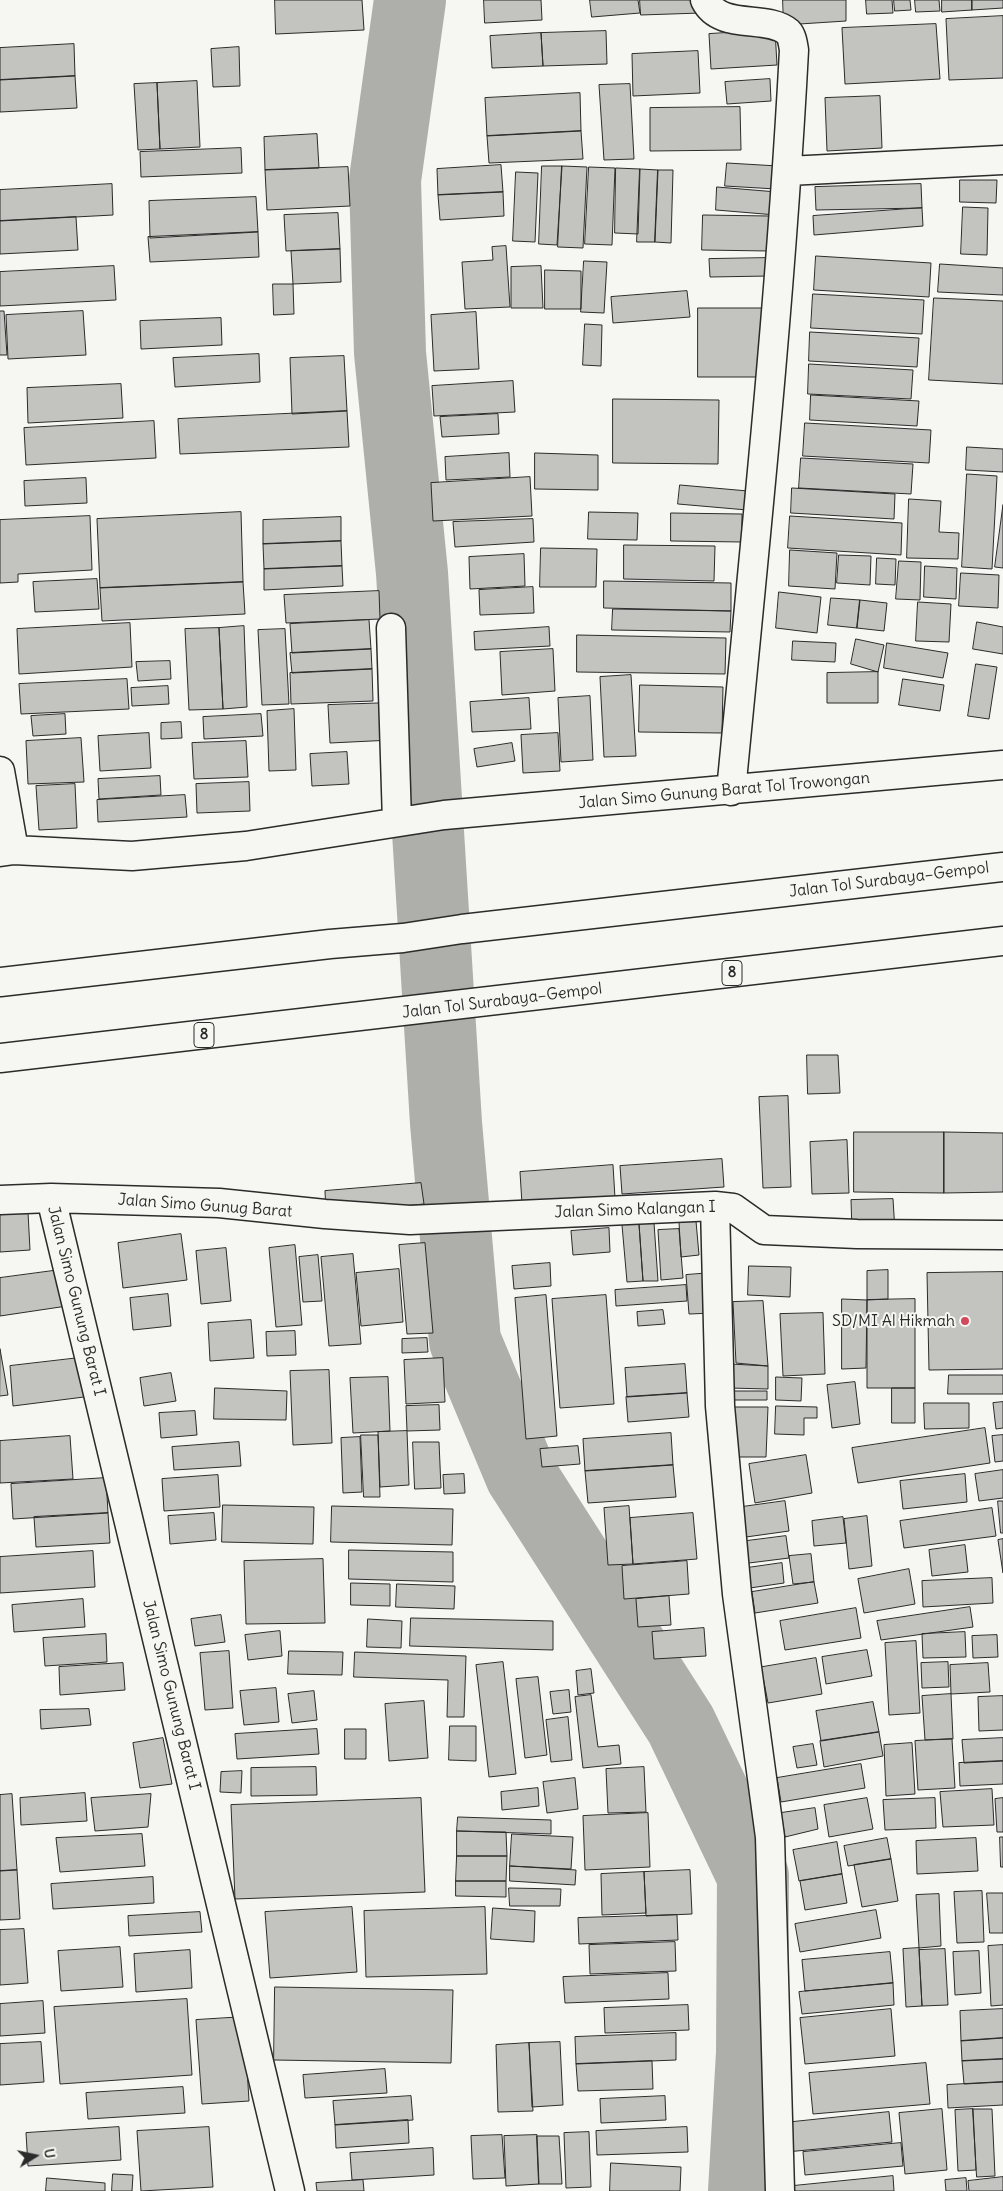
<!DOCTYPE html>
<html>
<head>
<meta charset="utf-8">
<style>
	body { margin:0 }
	#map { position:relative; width:1003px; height:2191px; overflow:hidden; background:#f6f6f2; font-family:Delius,sans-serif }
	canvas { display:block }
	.north { position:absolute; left:10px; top:2131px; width:50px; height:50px; -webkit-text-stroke:4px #f6f6f2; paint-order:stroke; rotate:80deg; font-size:14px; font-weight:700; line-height:20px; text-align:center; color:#2b2b2b }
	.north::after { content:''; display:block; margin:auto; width:18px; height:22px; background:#2b2b2b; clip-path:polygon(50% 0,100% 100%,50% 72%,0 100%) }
</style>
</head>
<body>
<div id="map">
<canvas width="1003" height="2191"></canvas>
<div class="north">U</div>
</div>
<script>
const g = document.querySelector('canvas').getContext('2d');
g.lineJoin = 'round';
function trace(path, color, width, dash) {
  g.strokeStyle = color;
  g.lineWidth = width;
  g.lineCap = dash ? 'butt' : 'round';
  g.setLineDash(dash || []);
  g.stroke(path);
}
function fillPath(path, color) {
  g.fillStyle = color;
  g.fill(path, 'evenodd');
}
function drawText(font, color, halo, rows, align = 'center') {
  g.font = font + ' Delius,sans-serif';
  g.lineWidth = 4;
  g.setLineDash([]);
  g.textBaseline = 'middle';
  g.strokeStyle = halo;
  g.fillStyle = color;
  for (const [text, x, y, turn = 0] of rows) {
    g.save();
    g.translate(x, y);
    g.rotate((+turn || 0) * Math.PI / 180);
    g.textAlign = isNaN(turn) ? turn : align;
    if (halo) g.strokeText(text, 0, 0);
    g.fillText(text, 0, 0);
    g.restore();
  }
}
trace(new Path2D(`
	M410 0 385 180 390 353 412 573 446 1123 465 1341 521 1475 681 1725 753 1876 752 2053 744 2191`), '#aeaeab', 72);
const building = new Path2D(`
	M275 0H362L364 30 276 34Z
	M484 0H541L542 20 485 23Z
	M590 0H638L640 13 592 17Z
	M640 0H702L701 13 641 15Z
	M783 0H846V21L784 25Z
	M866 0H892L893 13 867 14Z
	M894 0H910L911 10 895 11Z
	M915 0H939L940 11 916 12Z
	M942 0H972V10L942 12Z
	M972 0H1003V8L972 10Z
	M1003 16V78L949 80 946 19Z
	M936 24 940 79 845 84 842 28Z
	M775 30 777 65 711 69 709 34Z
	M606 31 607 64 543 66 541 33Z
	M541 33 543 66 492 68 490 36Z
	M74 44 75 76 0 80V48Z
	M239 47 240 86 213 87 211 49Z
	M698 51 700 93 633 96 632 54Z
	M75 76 77 108 0 112V80Z
	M770 79 771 101 727 104 725 82Z
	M197 81 200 147 160 149 157 83Z
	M157 83 160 149 138 150 134 84Z
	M630 84 634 159 604 160 599 85Z
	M580 93 581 131 487 136 485 98Z
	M880 96 882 148 827 151 825 98Z
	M740 107 741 150 650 151V108Z
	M581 131 583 159 489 163 487 136Z
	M317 134 319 168 265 170 264 137Z
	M241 148 242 173 141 177 140 152Z
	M727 163 778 166 776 189 725 186Z
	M501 165 503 192 438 195 437 169Z
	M542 166H562L557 245 539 244Z
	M562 166 587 167 583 248 558 247Z
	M348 167 350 206 267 210 265 170Z
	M589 167 615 168 612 245 585 244Z
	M616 168 640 169 638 234 615 233Z
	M640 169 658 170 655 242H637Z
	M658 170H673L671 243 655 242Z
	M516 172 538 173 535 242 513 241Z
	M960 180H997L996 203 960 202Z
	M112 184 113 215 0 221V190Z
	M921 184 922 208 816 210 815 187Z
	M717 187 777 192 776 215 716 210Z
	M503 192 504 216 440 220 438 195Z
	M256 197 258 232 150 238 149 201Z
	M963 207 988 208 987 255 961 254Z
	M922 208 923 226 814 235 813 216Z
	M338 213 340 249 286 251 284 215Z
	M703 215 769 216V251L702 250Z
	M76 217 78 250 0 254V221Z
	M258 232 259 257 150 262 148 237Z
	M506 246 510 307 465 309 462 262 493 260 492 247Z
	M340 249 341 282 293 284 291 251Z
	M816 256 931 263 929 297 814 290Z
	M768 258 769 276 710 277 709 259Z
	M584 261 607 262 604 313 581 312Z
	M940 264 1003 268V295L938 292Z
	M114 266 116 300 0 306V272Z
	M541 266 543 308H511V267Z
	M545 270 581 271V309H545Z
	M273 284H293L294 314 274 315Z
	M687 291 690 317 613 323 611 297Z
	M813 294 924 300 922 334 811 328Z
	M934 298 1003 301V384L929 380Z
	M698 308H766V377H698Z
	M0 311H4L7 355H0Z
	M83 311 86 355 8 359 6 315Z
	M476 312 479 369 434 371 431 315Z
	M221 318 222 345 141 349 140 321Z
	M585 324 602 325 601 366 583 365Z
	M810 332 919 338 917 367 809 361Z
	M259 354 260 382 175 387 173 358Z
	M344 356 347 411 292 414 290 358Z
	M809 364 913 370 911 399 808 394Z
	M513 381 515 412 434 416 432 386Z
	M121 384 123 418 28 423 27 388Z
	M811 395 919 401 917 426 810 420Z
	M613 399 719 400 718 464 613 463Z
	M347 411 349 447 180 454 178 419Z
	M498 414 499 434 442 437 440 417Z
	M154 421 156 458 26 465 24 428Z
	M805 423 931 430 929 463 803 456Z
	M967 447 1003 449V472L966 470Z
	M509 453 510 477 446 480 445 457Z
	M535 453 598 455V490L535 489Z
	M801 458 913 464 911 494 799 488Z
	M967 474 997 476 992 569 962 567Z
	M530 477 532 516 433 521 431 483Z
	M86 478 87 503 25 506 24 481Z
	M680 485 748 491 747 510 678 504Z
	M792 488 895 494 894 519 791 513Z
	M909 499 941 501 939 532 959 533 958 559 907 558Z
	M1003 505V568L995 567Z
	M241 512 243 582 100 588 97 519Z
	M589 512 638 513 637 540 588 539Z
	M671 513 742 514V542L671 541Z
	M90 516 92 570 18 574V582L0 583V520Z
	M790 516 902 523 901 555 788 548Z
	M341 517V541L263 544V520Z
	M533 519 534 542 455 547 453 522Z
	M341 541 342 566 264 569 263 544Z
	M624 545 715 546 714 581 624 579Z
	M541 548 597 549 596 587H540Z
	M790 550 837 553 835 589 789 586Z
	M524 554 525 586 470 589 469 557Z
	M839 555 871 556 870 585 837 583Z
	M877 558 896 559 895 585 876 584Z
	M899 561 921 562 920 600 896 599Z
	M342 566 343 586 264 590V569Z
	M925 566 957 568 956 599 924 597Z
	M961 573 999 575 998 608 959 606Z
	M97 579 99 609 35 612 33 582Z
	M604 581 731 583V611L604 608Z
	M243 582 245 614 102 621 100 588Z
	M533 587 534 613 480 615 479 590Z
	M379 591 380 619 286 623 284 595Z
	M779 592 821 597 817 633 776 628Z
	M831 598 860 600 857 628 828 625Z
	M860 600 887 603 884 631 857 628Z
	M918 602 951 604 949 642 916 641Z
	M613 609 731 611 730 632 612 630Z
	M369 620 371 649 292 653 290 624Z
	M977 622 1003 627V654L973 649Z
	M130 623 132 667 19 674 17 629Z
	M244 626 247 707 223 709 219 628Z
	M549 627 550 646 475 650 474 632Z
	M219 628 223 709 189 710 185 629Z
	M285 629 289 704 262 705 258 630Z
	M577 635 726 638 725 674 577 672Z
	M856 639 884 645 878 672 851 664Z
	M793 641 836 643 835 662 792 660Z
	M887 643 948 653 943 678 884 668Z
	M371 649 372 669 292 673 290 653Z
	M553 649 555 691 502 695 500 652Z
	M170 661 171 679 138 681 136 662Z
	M976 664 997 667 989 719 968 716Z
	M372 669 373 701 291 704 290 673Z
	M878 672V703H827V673Z
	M631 675 636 756 604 757 600 677Z
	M127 679 129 709 21 714 19 684Z
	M903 679 944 685 940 711 899 705Z
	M640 685 723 687 722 733 639 732Z
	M168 686 169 704 132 706 131 688Z
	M590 696 593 760 561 762 558 698Z
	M529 698 531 729 472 732 470 702Z
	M391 703 392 740 330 743 328 705Z
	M294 709 296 770 269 771 267 711Z
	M65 714 66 734 33 736 31 716Z
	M261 714 263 736 204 739 203 717Z
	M181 722 182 738 161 739V723Z
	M149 733 151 768 100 771 98 736Z
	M558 733 560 771 523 773 521 735Z
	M81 738 84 782 28 784 26 741Z
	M246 741 248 777 194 779 192 743Z
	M512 743 515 761 477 767 474 749Z
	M347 752 349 784 312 786 310 754Z
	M160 776 161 795 99 799 98 779Z
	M249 782 250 811 197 813 196 784Z
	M75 784 77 828 39 830 36 786Z
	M185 795 187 817 98 822 97 800Z
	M807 1055H838L840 1093 808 1094Z
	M788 1096 791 1187 763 1188 759 1097Z
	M854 1132H944V1193L854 1192Z
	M944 1132 1003 1133V1192L944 1193Z
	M847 1140 849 1193 812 1194 810 1142Z
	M722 1159 724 1187 622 1194 620 1166Z
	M613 1165 615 1198 522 1204 520 1172Z
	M421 1183 424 1204 326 1213 325 1191Z
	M893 1199 895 1231 852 1232 851 1200Z
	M28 1212 30 1250 0 1252V1214Z
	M696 1221 699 1255 681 1257 679 1222Z
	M654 1223 658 1281H643L639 1224Z
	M639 1224 643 1281 627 1282 622 1225Z
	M609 1228 610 1252 573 1255 571 1231Z
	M679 1229 683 1278 661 1280 658 1230Z
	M181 1234 187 1280 123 1288 118 1243Z
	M425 1243 433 1333 407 1334 399 1245Z
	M295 1245 302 1325 276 1327 269 1248Z
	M226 1248 231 1301 201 1304 196 1251Z
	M353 1254 361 1344 329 1346 321 1257Z
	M318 1255 322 1301 303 1302 299 1257Z
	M550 1263 551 1286 514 1289 512 1266Z
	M749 1266 791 1267 790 1297 748 1295Z
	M399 1269 403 1322 361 1326 356 1273Z
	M60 1270 67 1306 0 1316V1278Z
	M888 1270V1299L867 1300V1271Z
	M1003 1272V1369L929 1370 927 1273Z
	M711 1273 714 1313 689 1314 686 1275Z
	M686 1285 687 1301 616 1306 615 1290Z
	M168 1294 171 1326 133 1330 130 1298Z
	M546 1295 557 1436 526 1439 515 1298Z
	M606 1295 614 1404 560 1408 552 1299Z
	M842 1299 867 1300 866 1368 842 1369Z
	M915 1299V1388H867V1300Z
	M763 1301 768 1366 736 1363 733 1302Z
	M663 1310 665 1324 638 1326 637 1312Z
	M823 1313 825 1374 783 1376 780 1314Z
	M251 1320 254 1358 210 1361 208 1323Z
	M295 1331 296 1355 267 1356 266 1332Z
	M427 1338 428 1352 402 1353V1339Z
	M0 1349 8 1395 0 1396Z
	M79 1358 84 1397 13 1406 10 1366Z
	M443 1358 445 1402 406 1404 404 1360Z
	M685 1364 687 1393 627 1397 625 1368Z
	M730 1364 768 1366V1389L729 1388Z
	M329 1370 332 1443 293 1445 290 1371Z
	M171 1373 176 1401 144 1406 140 1378Z
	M949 1375H1003V1394H948Z
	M388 1377 390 1431 353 1433 350 1378Z
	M776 1377 802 1378 801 1401 776 1400Z
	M855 1382 860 1424 832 1428 827 1385Z
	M215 1388 287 1391 286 1420 214 1419Z
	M892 1388H915V1423H892Z
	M729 1391H767V1400H728Z
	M687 1393 689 1417 628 1422 626 1397Z
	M1003 1402V1428L996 1429 993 1403Z
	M924 1403H969V1428L925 1429Z
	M439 1405 440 1430 407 1431 406 1406Z
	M776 1406 817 1407V1418H804V1435L775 1434Z
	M730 1407H768L766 1457H729Z
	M195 1411 197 1435 161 1438 159 1413Z
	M985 1428 990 1463 858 1483 852 1448Z
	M407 1431 409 1485 380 1487 378 1432Z
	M671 1433 673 1465 585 1471 583 1439Z
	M361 1435H378L380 1497H364Z
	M1003 1435V1461L995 1462 992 1436Z
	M70 1436 73 1479 0 1483V1441Z
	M360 1437 362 1492 343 1493 341 1438Z
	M239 1442 241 1466 174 1470 172 1447Z
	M413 1442H439L441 1488 415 1489Z
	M578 1446 580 1464 542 1467 540 1449Z
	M806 1455 812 1493 755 1503 749 1464Z
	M673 1465 676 1497 588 1503 585 1471Z
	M1003 1470V1498L979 1501 975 1474Z
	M464 1474 465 1493 444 1494 443 1475Z
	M965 1474 967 1502 903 1509 900 1481Z
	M218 1475 220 1507 164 1511 162 1479Z
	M106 1478 108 1513 13 1519 11 1484Z
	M785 1501 789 1531 746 1537 742 1507Z
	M998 1501H1003V1533H1001Z
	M223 1505 314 1507 313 1544 222 1542Z
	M332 1506 453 1509 452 1545 331 1542Z
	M629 1506 633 1564 608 1565 604 1508Z
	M992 1508 996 1536 904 1548 900 1521Z
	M108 1513 110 1543 36 1547 34 1517Z
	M214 1513 216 1540 170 1544 168 1516Z
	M693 1513 697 1559 633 1564 630 1518Z
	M867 1516 872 1566 849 1569 844 1519Z
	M843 1517 846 1543 814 1546 812 1521Z
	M786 1536 789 1558 741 1564 739 1542Z
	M1003 1539V1573L998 1540Z
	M965 1545 968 1572 932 1576 929 1550Z
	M349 1550 453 1552V1582L349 1579Z
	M93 1551 95 1587 0 1593V1557Z
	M811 1554 814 1582 793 1584 789 1556Z
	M323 1559 325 1623 246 1624 244 1561Z
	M687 1561 689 1594 624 1599 622 1566Z
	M782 1563 784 1583 750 1588 747 1568Z
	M909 1569 915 1604 864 1613 858 1579Z
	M992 1578 993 1603 923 1607 922 1581Z
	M814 1582 818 1603 755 1613 752 1592Z
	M351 1583 390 1584V1606L351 1605Z
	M397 1584 455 1586 454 1609 396 1607Z
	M669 1596 671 1625 638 1627 636 1599Z
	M83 1599 85 1627 14 1632 12 1605Z
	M970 1607 973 1627 881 1640 877 1621Z
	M856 1608 861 1638 785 1650 780 1621Z
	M221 1615 225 1642 195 1646 191 1619Z
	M411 1618 553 1621V1650L410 1646Z
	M368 1619 402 1621 401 1648 367 1647Z
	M704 1628 706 1656 654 1659 652 1632Z
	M280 1631 282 1656 248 1660 245 1635Z
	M965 1632 966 1657 923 1658 922 1634Z
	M106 1634 107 1662 45 1666 43 1638Z
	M997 1635 998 1657 973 1658 972 1636Z
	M916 1641 920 1713 889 1715 885 1643Z
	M867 1650 872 1676 826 1684 822 1657Z
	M229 1651 233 1708 205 1710 200 1653Z
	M289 1651 343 1652 342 1675 288 1674Z
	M355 1652 466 1656 464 1717H447L448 1680 354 1677Z
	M816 1658 822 1694 768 1703 763 1677 753 1678 751 1669Z
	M503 1662 516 1774 489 1777 476 1665Z
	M948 1662 949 1687 922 1688 921 1663Z
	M123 1663 125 1690 60 1695 59 1667Z
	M988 1663 990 1692 951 1694 950 1665Z
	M591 1669 594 1693 578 1695 576 1671Z
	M538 1677 547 1755 525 1758 516 1679Z
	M276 1688 279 1722 244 1725 240 1691Z
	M569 1690 571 1712 553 1714 550 1692Z
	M314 1691 317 1720 292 1723 288 1694Z
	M951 1694 953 1739 925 1740 922 1696Z
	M591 1695 598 1747 619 1745 621 1764 583 1768 575 1697Z
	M1003 1696V1730L979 1731 978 1697Z
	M424 1701 428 1758 389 1761 385 1704Z
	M873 1702 879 1732 821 1741 816 1711Z
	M89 1709 91 1725 41 1729 40 1710Z
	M568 1717 572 1760 551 1762 546 1720Z
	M450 1726H476V1761L449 1760Z
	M317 1729 319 1754 237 1759 235 1734Z
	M345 1729H366V1759H345Z
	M879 1732 883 1756 824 1767 820 1741Z
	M163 1738 172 1784 140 1788 133 1743Z
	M1003 1738V1761L964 1763 962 1740Z
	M952 1739 955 1788 918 1790 915 1741Z
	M912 1743 915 1794 886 1796 884 1745Z
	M813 1744 817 1765 797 1768 793 1747Z
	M1003 1761V1784L960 1786 959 1763Z
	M861 1764 865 1788 781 1802 777 1778Z
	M316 1767 317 1795 251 1796V1768Z
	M644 1767 646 1812 608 1813 606 1769Z
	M242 1771 241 1793 220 1792 221 1772Z
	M575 1778 578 1809 547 1813 543 1782Z
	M538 1788 539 1806 502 1810 501 1792Z
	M992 1789 994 1825 943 1827 940 1792Z
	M85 1793 87 1821 21 1825 20 1798Z
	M12 1794 17 1870 0 1871V1795Z
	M151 1794 148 1827 95 1831 91 1798Z
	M421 1798 425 1892 235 1899 231 1805Z
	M867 1798 873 1829 829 1837 824 1805Z
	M935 1798 936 1828 885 1830 883 1800Z
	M1003 1798V1832H997L995 1799Z
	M815 1808 818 1829 785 1837 781 1813Z
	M648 1813 650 1867 585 1870 583 1816Z
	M458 1817 551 1820V1834L457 1831Z
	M457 1831 506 1832 507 1856H457Z
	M142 1834 145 1866 60 1872 56 1838Z
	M512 1834 573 1837 571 1869 510 1866Z
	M1000 1837H1003V1867H1001Z
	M887 1838 891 1859 848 1866 844 1846Z
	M976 1838 978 1871 917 1874 916 1841Z
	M837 1842 842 1874 799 1881 793 1850Z
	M457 1856H507L506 1881H456Z
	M891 1859 898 1901 862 1907 854 1865Z
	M510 1866 576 1870 575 1885 510 1881Z
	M17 1870 20 1919 0 1920V1871Z
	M690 1870 692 1914 646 1916 644 1872Z
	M644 1872 646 1913 602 1915 601 1874Z
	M842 1874 847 1903 805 1910 800 1881Z
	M153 1877 154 1903 53 1909 51 1884Z
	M456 1881H506V1897L456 1896Z
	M509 1888 561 1889 560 1906H510Z
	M982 1891 984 1942 957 1943 954 1892Z
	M987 1893H1003V1933H990Z
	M939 1894 941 1946 919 1948 916 1895Z
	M352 1907 357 1972 270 1978 265 1912Z
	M485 1907 487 1974 366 1977 364 1911Z
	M493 1908 535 1911 534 1942 491 1939Z
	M876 1910 881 1938 800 1952 795 1924Z
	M200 1912 202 1932 129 1936 128 1916Z
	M677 1915 678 1940 579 1944 578 1918Z
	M24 1929 28 1983 0 1985V1930Z
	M675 1942 676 1971 590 1974 589 1945Z
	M1003 1945V2005L991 2006 988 1946Z
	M120 1947 123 1987 61 1991 58 1951Z
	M919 1948 922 2006 906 2007 903 1949Z
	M945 1949 948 2005 922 2006 919 1950Z
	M190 1950 192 1988 136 1992 134 1954Z
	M979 1951 981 1993 955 1995 953 1952Z
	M890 1952 893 1983 805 1991 802 1960Z
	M668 1973 669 1999 565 2003 563 1977Z
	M893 1983 894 2005 802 2014 799 1992Z
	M275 1987 453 1990 451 2063 274 2060Z
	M187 1999 192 2075 60 2084 54 2007Z
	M43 2001 45 2033 0 2036V2004Z
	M688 2005 689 2030 605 2033 604 2008Z
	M891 2009 895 2056 805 2064 800 2018Z
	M1003 2009V2038L961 2041 960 2011Z
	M244 2017 249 2101 202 2104 196 2020Z
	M676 2033V2060L576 2064 575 2037Z
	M1003 2038V2059L962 2061 961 2041Z
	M41 2042 44 2082 0 2085V2044Z
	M560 2042 563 2105 532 2107 529 2043Z
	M529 2043 533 2111 498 2112 496 2045Z
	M1003 2059V2082L964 2084 962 2061Z
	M652 2061 653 2089 578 2091 576 2064Z
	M926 2063 930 2104 813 2114 809 2073Z
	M385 2069 387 2093 305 2098 303 2075Z
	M1003 2082V2105L948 2108 947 2085Z
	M183 2087 185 2113 88 2119 86 2093Z
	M411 2096 413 2120 335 2125 333 2101Z
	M665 2096 666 2120 601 2123 600 2099Z
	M942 2109 947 2170 905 2174 899 2113Z
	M973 2109 976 2170 958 2171 955 2110Z
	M973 2109H992L995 2176 977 2177Z
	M889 2112 892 2142 786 2152 783 2123Z
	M408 2120 409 2143 336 2148 335 2125Z
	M119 2127 121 2160 28 2166 26 2133Z
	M209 2127 213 2187 141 2191 137 2131Z
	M687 2127 688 2152 597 2155 596 2131Z
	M589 2132 591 2187 566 2188 564 2133Z
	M502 2135 505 2178 473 2179 471 2136Z
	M537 2135 539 2184 506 2186 504 2136Z
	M537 2136H559L562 2184H539Z
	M901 2143 903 2166 805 2175 803 2152Z
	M433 2148 434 2175 352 2180 350 2153Z
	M611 2163 681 2167 680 2191H610Z
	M113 2174 133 2175 132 2191H112Z
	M893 2176 894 2191H783V2187Z
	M1003 2177V2191H969L968 2181Z
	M47 2178 105 2183V2191H46Z
	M966 2178 967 2191H946L945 2180Z
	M363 2180 364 2191H317L316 2183Z`);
fillPath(building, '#c3c3c0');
trace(building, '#2b2b2b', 1);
const minor = new Path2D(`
	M705 0C720 31 767 14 788 32 792 36 793 44 794 50 781 298 755 544 731 791
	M788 171 1003 160
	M391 628 397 822
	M0 771 14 850
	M0 852 14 850 132 856 246 846 444 815 1003 765
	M51 1198 290 2191
	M0 1200 51 1198 219 1203 325 1214 410 1220 715 1206 733 1208 764 1230 857 1234 1003 1235
	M715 1206 720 1406 737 1594 770 1837 780 2191`);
const highway = new Path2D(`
	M0 982 330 944 403 938 462 929 1003 867
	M0 1058 1003 941`);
trace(minor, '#2b2b2b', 31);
trace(highway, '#2b2b2b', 31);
trace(minor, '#f6f6f2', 28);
trace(highway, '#f6f6f2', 28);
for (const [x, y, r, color] of [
	[965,1321,5,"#d1495b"]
]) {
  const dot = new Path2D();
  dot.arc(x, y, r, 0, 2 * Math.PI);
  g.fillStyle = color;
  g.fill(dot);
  trace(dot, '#f6f6f2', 2);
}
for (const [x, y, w] of [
	[732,973,20],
	[204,1035,20]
]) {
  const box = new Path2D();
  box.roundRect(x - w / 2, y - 12.5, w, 25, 4);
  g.fillStyle = '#f6f6f2';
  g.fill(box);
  trace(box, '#2b2b2b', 1);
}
drawText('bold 15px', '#2b2b2b', null, [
	["8",732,973],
	["8",204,1035]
]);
drawText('16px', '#2b2b2b', '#f6f6f2', [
	["Jalan Simo Gunung Barat Tol Trowongan",724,791,-5],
	["Jalan Tol Surabaya–Gempol",889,880,-7],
	["Jalan Tol Surabaya–Gempol",502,1001,-7],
	["Jalan Simo Gunug Barat",205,1206,4],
	["Jalan Simo Kalangan I",635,1210,-2],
	["Jalan Simo Gunung Barat I",76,1301,76],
	["Jalan Simo Gunung Barat I",171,1695,76]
]);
drawText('16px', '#2b2b2b', '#f6f6f2', [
	["SD/MI Al Hikmah",955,1321]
], 'right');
</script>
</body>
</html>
